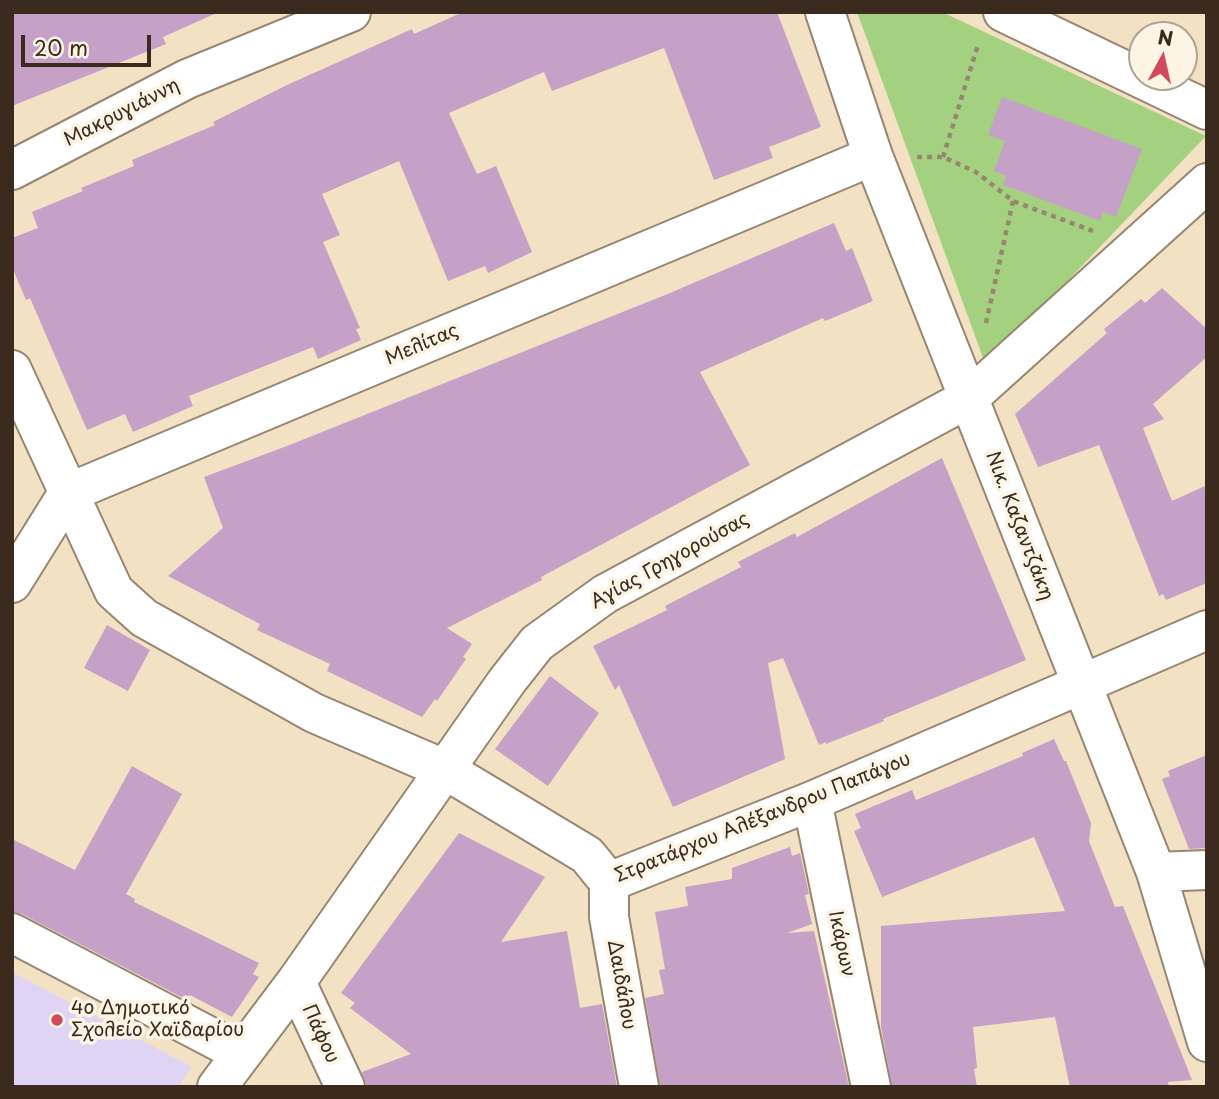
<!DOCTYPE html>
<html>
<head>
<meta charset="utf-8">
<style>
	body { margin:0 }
	#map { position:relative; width:1219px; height:1099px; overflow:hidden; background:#f3e1c4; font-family:"Playpen Sans",sans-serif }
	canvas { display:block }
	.frame { position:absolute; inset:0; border:14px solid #3b2a1e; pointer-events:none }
	.north { position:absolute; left:1128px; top:21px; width:70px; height:70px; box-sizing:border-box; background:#fcf5e5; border:2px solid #afa495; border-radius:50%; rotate:8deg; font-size:19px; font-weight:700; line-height:28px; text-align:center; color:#3b2a1e }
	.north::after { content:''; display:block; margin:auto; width:24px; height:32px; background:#d1495b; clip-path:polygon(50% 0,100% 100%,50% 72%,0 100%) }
	.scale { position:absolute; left:21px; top:35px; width:130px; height:32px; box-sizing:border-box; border:4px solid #3b2a1e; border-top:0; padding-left:9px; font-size:21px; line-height:24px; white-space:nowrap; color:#3b2a1e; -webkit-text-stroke:5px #fcf5e5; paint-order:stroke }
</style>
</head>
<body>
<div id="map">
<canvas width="1219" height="1099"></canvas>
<div class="frame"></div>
<div class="north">N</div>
<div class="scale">20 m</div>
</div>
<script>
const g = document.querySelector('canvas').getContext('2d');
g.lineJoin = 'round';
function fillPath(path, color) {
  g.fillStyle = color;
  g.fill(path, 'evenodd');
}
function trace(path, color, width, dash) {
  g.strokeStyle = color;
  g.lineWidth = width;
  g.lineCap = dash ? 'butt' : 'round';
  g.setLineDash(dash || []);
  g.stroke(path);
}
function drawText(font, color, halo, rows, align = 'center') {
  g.font = font + ' "Playpen Sans",sans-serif';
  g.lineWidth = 7;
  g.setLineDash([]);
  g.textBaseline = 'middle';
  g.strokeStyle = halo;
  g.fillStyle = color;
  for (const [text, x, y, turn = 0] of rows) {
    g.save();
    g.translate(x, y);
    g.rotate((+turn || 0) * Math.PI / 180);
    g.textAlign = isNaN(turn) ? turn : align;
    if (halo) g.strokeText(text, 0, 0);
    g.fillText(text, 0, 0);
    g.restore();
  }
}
fillPath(new Path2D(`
	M12 972 192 1067 178 1087H12Z`), '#e0d4f4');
fillPath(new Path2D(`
	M857 12H942L1206 136 986 366Z`), '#a3d17f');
fillPath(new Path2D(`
	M12 12H219L163 37 166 44 12 106Z
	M463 12H777L821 127 769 147 773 158 714 180 664 48 552 91 544 72 449 113 477 174 496 166 532 252 488 273 485 266 448 281 399 161 322 194 340 235 323 242 360 328 356 329 361 340 318 359 313 347 189 396 193 406 133 432 125 414 87 430 30 298 26 300 12 267V238L38 228 32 212 83 191 81 188 134 166 132 160 215 125 213 122 287 85 412 29 414 34Z
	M1002 97 1142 149 1116 217 1103 212 1100 221 1003 185 1006 176 994 171 1005 141 988 135Z
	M834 223 846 251 852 248 873 301 825 321 823 318 700 372 750 465 541 577 542 580 447 628 472 644 463 657 466 659 437 701 435 699 422 717 327 671 330 664 257 630 260 624 168 576 223 528 204 477 287 446 670 293Z
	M1162 288 1207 329V357L1153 404 1164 419 1143 428 1172 501 1207 485V583L1166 600 1163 594 1159 596 1099 445 1038 467 1015 414 1107 333 1104 329 1141 299 1145 303Z
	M942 458 1026 660 883 719 884 721 826 744V742L819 745 783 658 768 663 785 759 673 807 619 685 615 690 593 646 667 610 665 606 741 567 738 562 795 533 797 537Z
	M107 625 150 650 128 691 84 668Z
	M550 676 599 713 548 786 495 749Z
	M1054 739 1064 761H1066L1091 823 1089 841 1115 907 1123 906 1192 1080 1168 1082 1169 1087H1070L1055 1017 973 1027 977 1068 974 1069 977 1087H892L881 1027V926L1065 911 1034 837 882 897 854 831 861 828 855 814 912 790 916 800 1023 756 1022 753Z
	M1207 755V848L1189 849 1162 779 1170 776 1168 771Z
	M132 766 182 794 126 894 135 899 134 902 259 963 253 974 259 977 232 1017 190 995 187 1000 22 914 12 911V839L75 870Z
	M459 833 545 877 501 942 567 931 580 1008 602 1004 617 1087H367L362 1072 411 1054 350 1008 355 1003 341 993Z
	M790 847 792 856 800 853 809 894 805 895 812 924 787 933 814 931 849 1087H660L645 998 664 994 659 970 665 969 655 912 688 906 685 887 732 879V868Z`), '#c5a1c7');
const minor = new Path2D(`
	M825 12 873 156 1156 872 1207 1042
	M1003 12 1207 110
	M12 170 187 79 351 12
	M12 370 114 591 144 618 314 713 444 769 587 855 609 882
	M12 583 68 493 873 156
	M812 801 871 1087
	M1156 872 1207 870
	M609 882 812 801 1207 630
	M609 882V917L639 1087
	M12 933 241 1053
	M296 982 345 1087
	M217 1087 296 982 507 681 537 643 605 594 969 398 1207 183`);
trace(minor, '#978671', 42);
trace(new Path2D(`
	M917 157H943L976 172 1013 201 1093 231
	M943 157 978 45
	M986 323 1013 201`), '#978671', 4.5, [5, 5]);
trace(minor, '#fff', 38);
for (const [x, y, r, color] of [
	[57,1020,7,"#d1495b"]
]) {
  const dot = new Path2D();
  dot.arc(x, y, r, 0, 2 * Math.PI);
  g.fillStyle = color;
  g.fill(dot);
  trace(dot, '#fcf5e5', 2.5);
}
drawText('19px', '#3b2a1e', '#fcf5e5', [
	["Μακρυγιάννη",122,113,-27],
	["Μελίτας",422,345,-23],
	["Νικ. Καζαντζάκη",1019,526,69],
	["Αγίας Γρηγορούσας",670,561,-29],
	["Στρατάρχου Αλέξανδρου Παπάγου",763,818,-22],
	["Ικάρων",841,944,78],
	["Δαιδάλου",621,985,80],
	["Πάφου",320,1034,65]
]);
drawText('19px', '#3b2a1e', '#fcf5e5', [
	["4ο Δημοτικό",71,1009],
	["Σχολείο Χαϊδαρίου",71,1031]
], 'left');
</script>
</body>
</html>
